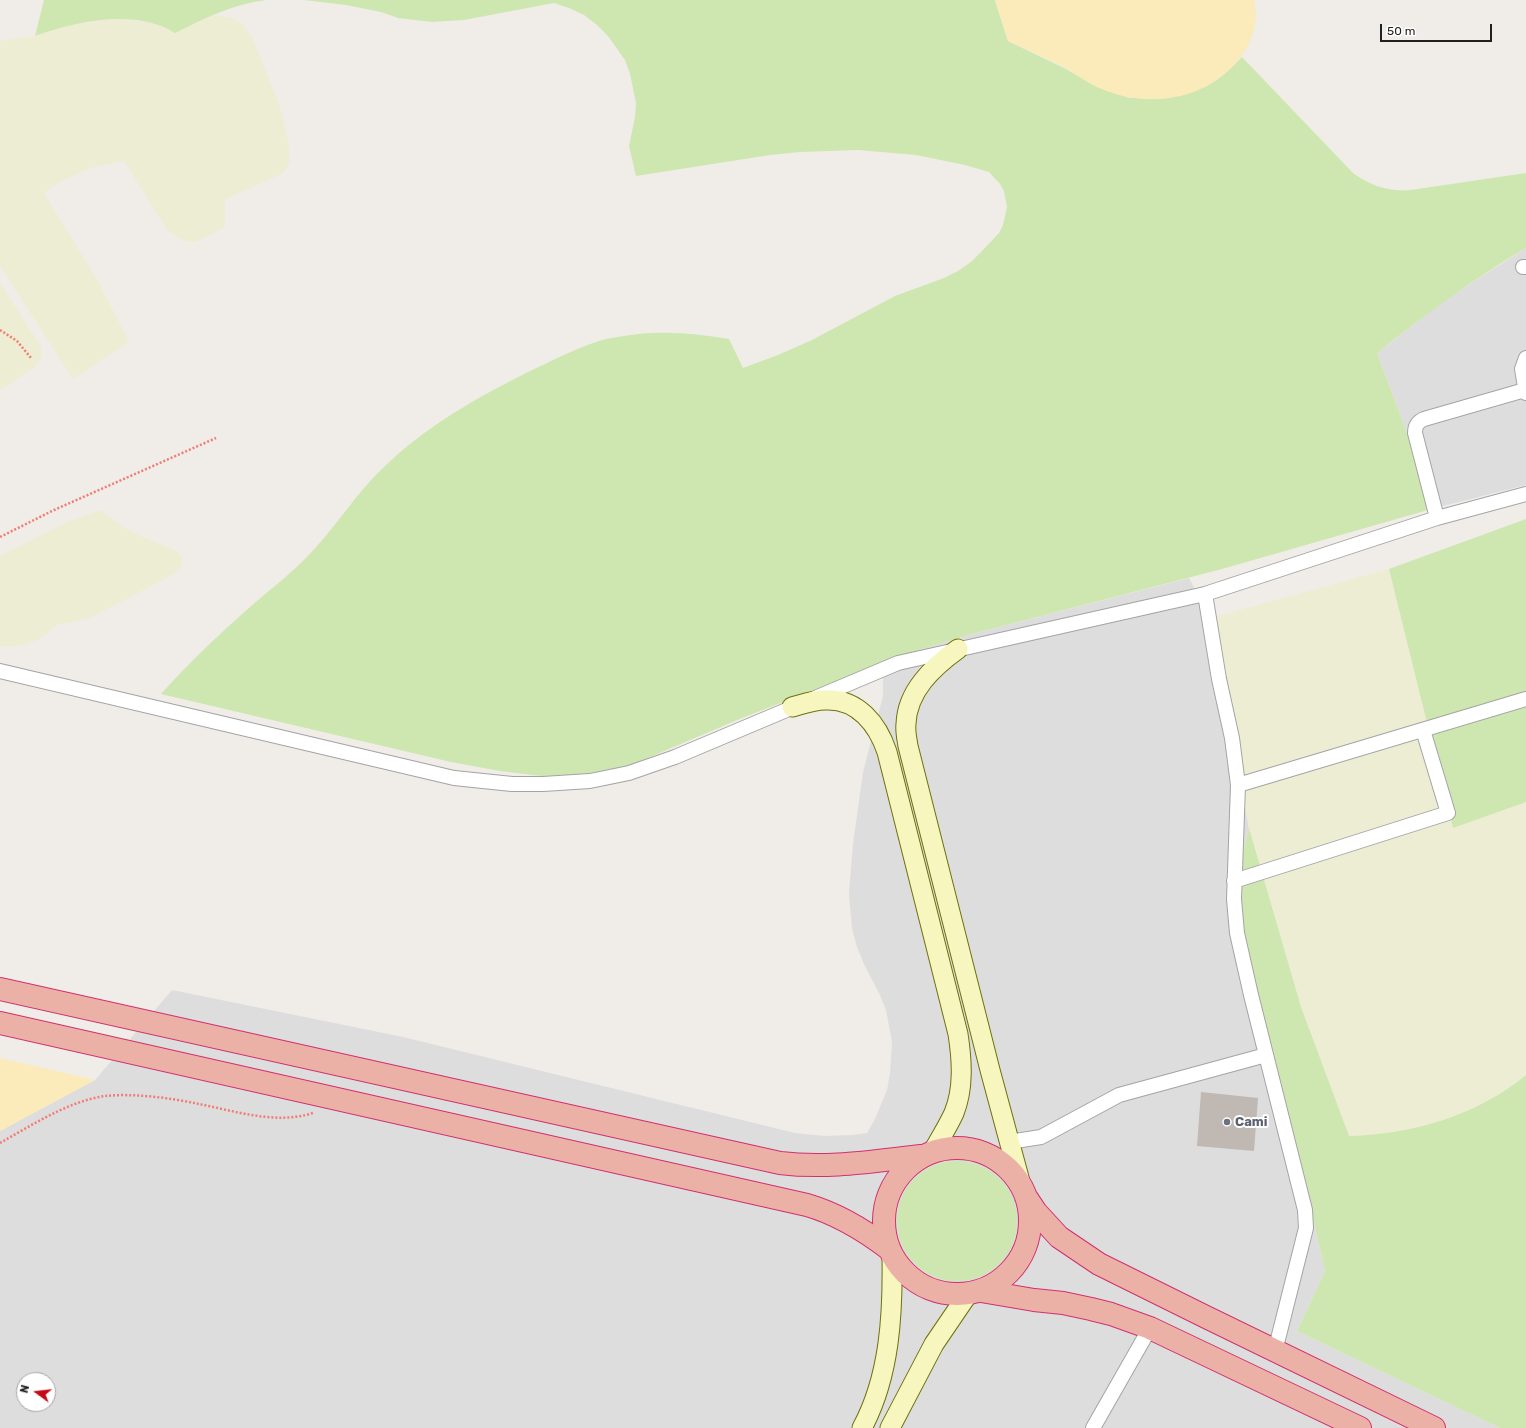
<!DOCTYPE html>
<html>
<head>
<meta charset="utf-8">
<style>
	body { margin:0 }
	#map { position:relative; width:1526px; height:1428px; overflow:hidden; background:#f0ece7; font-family:Rubik,sans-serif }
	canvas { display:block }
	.north { position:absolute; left:16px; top:1372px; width:40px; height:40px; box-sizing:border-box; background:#fff; border:1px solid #a6a6a6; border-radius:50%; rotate:285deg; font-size:11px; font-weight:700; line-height:16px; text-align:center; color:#202020 }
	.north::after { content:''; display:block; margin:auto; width:14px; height:18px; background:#c40b15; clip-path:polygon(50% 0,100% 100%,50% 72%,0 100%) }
	.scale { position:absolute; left:1380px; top:24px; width:112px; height:18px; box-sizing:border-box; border:2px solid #202020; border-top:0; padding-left:5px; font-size:12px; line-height:14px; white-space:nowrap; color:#202020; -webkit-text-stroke:3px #fff; paint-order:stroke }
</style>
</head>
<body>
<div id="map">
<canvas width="1526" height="1428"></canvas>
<div class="north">N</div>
<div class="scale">50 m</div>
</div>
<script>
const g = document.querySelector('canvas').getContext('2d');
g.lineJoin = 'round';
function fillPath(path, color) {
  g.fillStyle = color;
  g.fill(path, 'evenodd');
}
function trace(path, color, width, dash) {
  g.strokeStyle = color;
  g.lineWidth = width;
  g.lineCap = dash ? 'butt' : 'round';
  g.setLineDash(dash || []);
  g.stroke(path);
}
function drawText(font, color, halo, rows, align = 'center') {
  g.font = font + ' Rubik,sans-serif';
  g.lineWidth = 4;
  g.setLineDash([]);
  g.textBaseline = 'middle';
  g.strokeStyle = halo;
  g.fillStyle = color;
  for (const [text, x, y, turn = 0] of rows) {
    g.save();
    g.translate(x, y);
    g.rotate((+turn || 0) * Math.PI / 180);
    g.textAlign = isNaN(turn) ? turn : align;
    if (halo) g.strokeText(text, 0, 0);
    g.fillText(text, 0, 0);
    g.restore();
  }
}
fillPath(new Path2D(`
	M1526 248V485L1435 508 1377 353 1444 301 1479 278Z
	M1189 578 1210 618 1249 828 1239 868 1243 958 1287 1106 1325 1271 1297 1331 1500 1428H0V1131L95 1080 172 990 403 1037 795 1133 825 1136 853 1135 867 1133 875 1119 887 1090 890 1074 892 1042 886 1010 880 995 864 964 857 947 852 929 849 893 853 844 863 772 883 696V663L922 649 972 634ZM24 1380H48V1404H24Z`), '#dedddd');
fillPath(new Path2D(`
	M216 15 228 17 236 20 242 24 252 37 280 107 288 141 290 159 289 164 284 172 279 175 225 199V227L198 241 193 242 182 240 168 231 124 161 90 168 58 183 44 193 99 283 129 342 73 379 0 266V41L35 36 68 25 102 20 121 19 151 22 162 25 175 32 210 16Z
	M0 283 40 345 42 356 36 366 4 388 0 389Z
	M100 510 125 528 138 535 177 551 182 559 181 567 176 573 90 618 57 625 38 640 26 644 16 646H0V556L67 522Z
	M1389 569 1453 827 1526 802V1075L1504 1091 1486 1102 1442 1121 1396 1132 1373 1135 1349 1136 1301 1007 1249 828 1210 618Z`), '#ededd3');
fillPath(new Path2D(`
	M44 0H266C233 4 205 18 175 33 137 8 75 21 35 36Z
	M304 0H995L1008 41 1066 69 1097 87 1129 98 1205 87 1218 79 1231 68 1242 57 1353 173C1371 186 1389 192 1411 190L1526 173V248C1473 279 1425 315 1377 353L1435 508 1222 569 972 634 922 649 883 663 742 718 636 763 613 770 566 776H541L500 771 451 762 161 694C189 663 218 635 249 608 268 591 287 577 305 559 334 530 355 494 385 466 431 422 488 391 545 364 568 353 591 341 617 337 654 330 691 332 729 339L743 368 778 355 812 340 895 296 944 278 958 271 971 262 982 251 999 233 1003 225 1007 207 1004 191 1000 184 989 172 965 165 916 155 858 150 800 152 770 155 636 176 629 146 635 117 636 103 630 74 625 60 608 36 597 25 584 15 569 8 554 3 464 20 432 22 398 18 381 12 346 5Z
	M1526 519V802L1453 828 1389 569Z
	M1249 828 1301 1007 1349 1136C1413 1134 1476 1116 1526 1075V1428H1500L1297 1331 1325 1271 1287 1106 1243 958 1239 868Z
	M897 1221a60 60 0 1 1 120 0a60 60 0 1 1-120 0Z`), '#cee7b0');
fillPath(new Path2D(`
	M995 0H1254C1260 24 1250 47 1235 64 1199 103 1143 108 1097 87 1086 82 1076 74 1066 68 1047 58 1027 50 1008 41Z
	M0 1058 95 1080 0 1131Z`), '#fbeaba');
fillPath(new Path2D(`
	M1201 1092 1258 1098 1254 1151 1197 1146Z`), '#c0b8b3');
const minor = new Path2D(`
	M1523 267H1526
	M1526 358 1522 369 1526 393
	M1437 518 1415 433C1415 426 1417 422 1424 419L1525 390
	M1205 594 1219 679 1232 738 1238 785 1234 899 1237 933 1251 995 1305 1210 1306 1228 1275 1351
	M0 671 454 778 512 784H543L590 781 629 773 675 757 898 663 1205 594 1437 518 1526 494
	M1238 785 1526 699
	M1234 881 1448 813 1423 730
	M1009 1142 1041 1137 1119 1095 1266 1055
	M1093 1428 1150 1328`);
const secondary = new Path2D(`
	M958 649C933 667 907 691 906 724 905 731 907 739 908 746L990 1070 1021 1185
	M792 707C803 704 814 700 825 700 858 698 878 725 887 752L958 1034C962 1060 964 1088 954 1113 948 1126 940 1139 933 1151
	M862 1428C890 1376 893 1314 892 1256
	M890 1428 934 1344 968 1294`);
const trunk = new Path2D(`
	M0 989 780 1163C828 1169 874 1161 921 1156
	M0 1023 807 1205C838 1214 864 1230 889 1249
	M884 1221a73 73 0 1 1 146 0a73 73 0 1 1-146 0Z
	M1026 1197 1036 1212 1059 1237 1099 1264 1206 1317 1434 1428
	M981 1291 1034 1300 1063 1303 1091 1309 1111 1314 1150 1328 1360 1428`);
trace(minor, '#a4a4a4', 16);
trace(secondary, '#6c720b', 21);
trace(trunk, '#d13070', 24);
trace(new Path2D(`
	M0 330 17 341 31 358
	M0 537 54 510 216 438
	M0 1143C32 1125 69 1101 105 1096 134 1093 171 1098 199 1104 235 1111 276 1125 313 1113`), '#f27c75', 2.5, [2, 2]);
trace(minor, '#fff', 14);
trace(secondary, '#f6f6be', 19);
trace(trunk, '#ecb1a6', 22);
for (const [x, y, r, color] of [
	[1227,1122,4,"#6b7280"]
]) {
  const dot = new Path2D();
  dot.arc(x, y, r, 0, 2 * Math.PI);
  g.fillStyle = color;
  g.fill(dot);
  trace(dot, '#fff', 1.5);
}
drawText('bold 13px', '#5b616d', '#fff', [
	["Cami",1235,1122]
], 'left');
</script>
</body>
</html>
